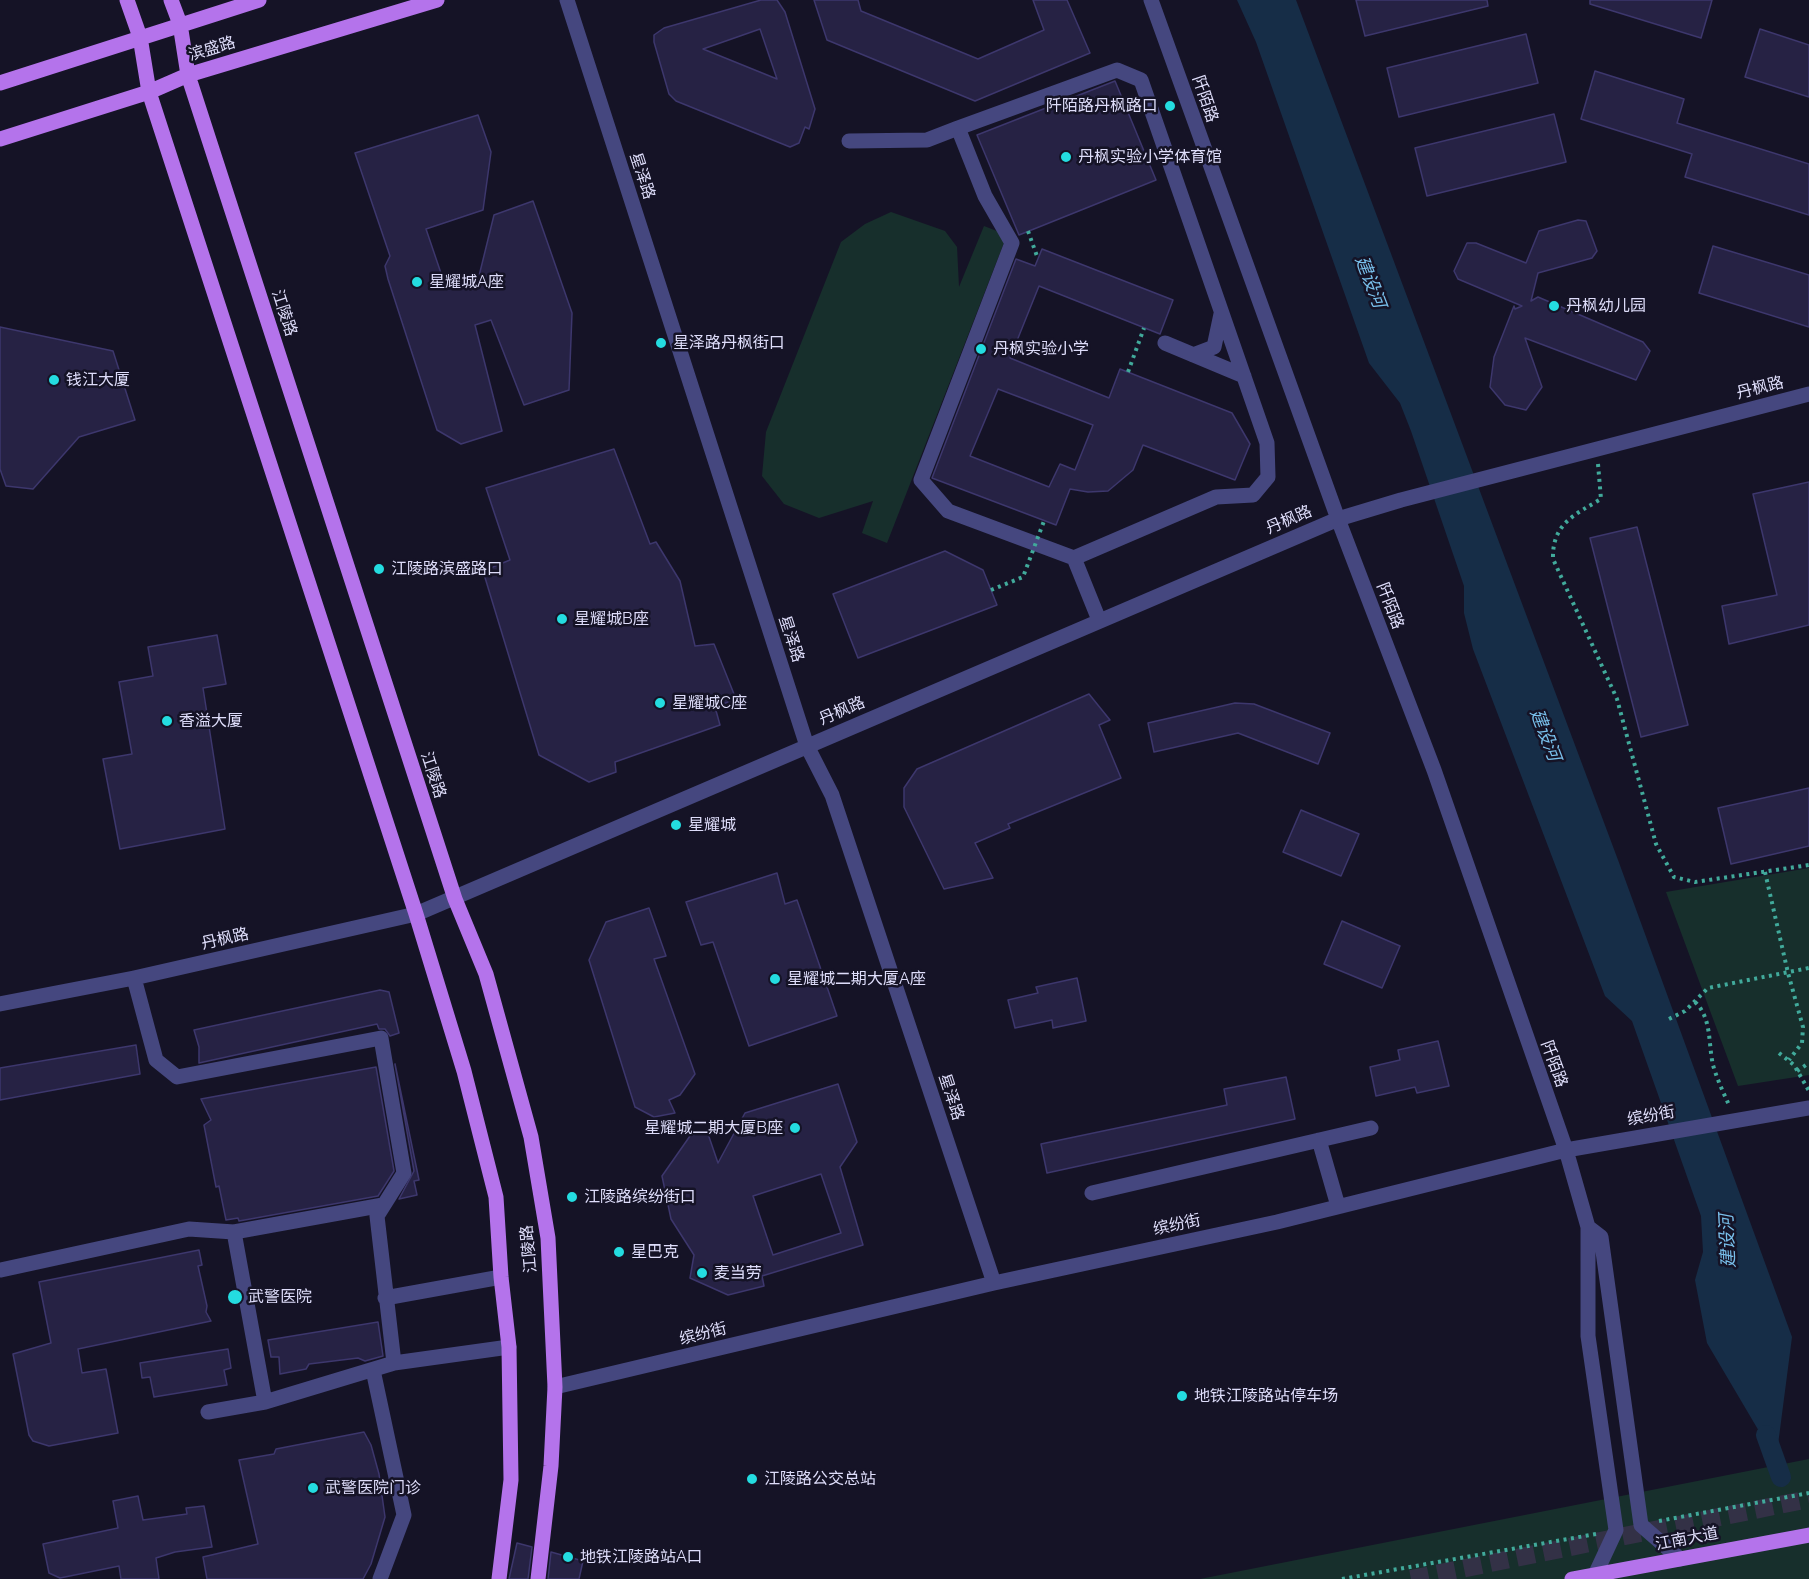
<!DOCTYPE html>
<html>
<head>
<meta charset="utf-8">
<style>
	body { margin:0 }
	canvas { display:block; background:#151326 }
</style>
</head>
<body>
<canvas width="1809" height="1579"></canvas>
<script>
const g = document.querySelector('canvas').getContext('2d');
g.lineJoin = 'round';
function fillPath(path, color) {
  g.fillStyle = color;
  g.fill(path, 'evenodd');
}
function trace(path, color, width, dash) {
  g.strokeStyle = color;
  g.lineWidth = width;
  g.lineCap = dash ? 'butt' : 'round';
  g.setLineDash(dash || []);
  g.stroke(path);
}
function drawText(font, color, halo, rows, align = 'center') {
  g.font = font + ' Raleway,"Noto Sans SC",sans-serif';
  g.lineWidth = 5;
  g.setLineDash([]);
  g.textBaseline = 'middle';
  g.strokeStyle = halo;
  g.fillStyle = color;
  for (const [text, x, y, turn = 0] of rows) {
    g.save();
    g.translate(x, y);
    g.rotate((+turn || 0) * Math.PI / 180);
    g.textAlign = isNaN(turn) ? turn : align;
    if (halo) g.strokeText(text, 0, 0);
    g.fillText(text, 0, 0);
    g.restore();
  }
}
fillPath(new Path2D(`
	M891 212 945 231 957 247 959 287 984 226 1007 235 887 543 862 533 873 501 819 518 784 504 762 476 766 432 841 242 865 224Z
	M1809 868V1075L1738 1086 1666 892Z
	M1809 1459V1579H1200Z`), '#172f2c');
fillPath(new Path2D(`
	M1237 0H1296L1618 860 1792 1337 1776 1460 1707 1343 1695 1280 1703 1252 1701 1216 1632 1021 1605 996 1473 649 1464 613V586L1411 431 1400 403 1369 363 1256 42Z`), '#162d47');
trace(new Path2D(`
	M1766 1435 1781 1477`), '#162d47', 20);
const building = new Path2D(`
	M761 0H777L785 12 815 109 809 129 805 127 799 143 790 147 676 101 669 94 654 42V35L664 28ZM760 29 777 79 703 49Z
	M814 0H858L861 11 978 59 1044 30 1033 0H1067L1090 53 975 101 827 40Z
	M1356 0H1487L1488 6 1365 36Z
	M1590 0H1712L1701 38 1590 4Z
	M1760 29 1809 45V97L1745 77Z
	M1526 34 1538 83 1399 117 1387 68Z
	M1595 71 1684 99 1677 123 1809 164V215L1685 177 1692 154 1581 119Z
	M1115 81 1156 180 1019 235 977 135Z
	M1554 114 1566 162 1427 196 1415 148Z
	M478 115 491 152 483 210 426 229 445 285 479 276 494 215 533 201 572 313 569 390 524 405 491 320 475 325 502 431 461 444 437 430 388 279 385 266 390 256 355 153Z
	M1578 220 1586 221 1597 251 1592 258 1538 273 1531 301 1538 297 1643 342 1650 351 1636 380 1525 338 1542 387 1526 410 1505 405 1490 387 1494 357 1514 306 1515 309 1522 306 1458 279 1454 271 1467 243H1476L1526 263 1539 231Z
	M1713 246 1809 275V327L1699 293Z
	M1042 249 1173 300 1160 334 1039 286 1010 358 1109 398 1120 369 1232 413 1250 444 1235 480 1143 445 1133 470 1108 491 1088 492 1070 489 1056 525 932 478 1016 259 1035 266ZM998 389 1093 425 1075 470 1060 464 1049 487 970 456Z
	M0 327 113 351 135 420 79 437 33 489 6 486 0 469Z
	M614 449 650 544 656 542 680 581 695 646 714 644 736 699 715 707 720 725 615 762 616 772 589 782 539 755 483 571 510 560 486 488Z
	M1809 482V625L1729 644 1722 606 1777 595 1753 494Z
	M1637 527 1688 725 1641 737 1590 538Z
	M945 551 983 570 997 605 858 658 833 594Z
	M217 635 226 684 203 688 225 829 120 849 103 759 132 754 119 682 153 676 148 647Z
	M1089 694 1110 720 1099 725 1121 778 1008 824 1010 828 975 843 993 878 944 889 904 807V788L917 769Z
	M1235 703 1254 704 1330 733 1318 764 1238 733 1154 752 1148 723Z
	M1809 788V846L1731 864 1718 808Z
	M1301 810 1359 834 1341 876 1283 852Z
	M777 873 785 904 797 900 837 1016 749 1046 713 942 701 945 686 902Z
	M649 908 666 956 654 959 695 1074 680 1095 669 1100 675 1113 654 1117 635 1107 589 960 606 922Z
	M1342 921 1400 946 1382 988 1324 964Z
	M1077 978 1086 1021 1053 1028 1052 1020 1015 1028 1008 1000 1038 993 1036 987Z
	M380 990 389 992 399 1033 390 1036 385 1029H379L377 1024 199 1063V1047L194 1030Z
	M1438 1041 1449 1086 1417 1093 1415 1087 1376 1096 1370 1067 1400 1060 1398 1050Z
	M136 1045 140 1074 0 1100V1068Z
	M395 1064 419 1180 414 1181 417 1195 399 1199 414 1171Z
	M376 1067 394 1171 378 1196 239 1221 238 1218 226 1220 219 1186 216 1187 204 1125 211 1120 201 1099Z
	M1286 1077 1295 1119 1047 1173 1041 1144 1227 1105 1224 1089Z
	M838 1084 857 1142 840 1167 863 1245 762 1276 764 1286 728 1295 690 1278 694 1255 671 1219 662 1176 690 1136 707 1131 718 1163 745 1113ZM821 1174 841 1233 773 1255 753 1196Z
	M199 1250 202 1265 198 1266 207 1306 206 1312 211 1321 78 1349 82 1373 106 1369 118 1433 49 1446 33 1441 29 1435 13 1354 51 1343 39 1282Z
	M378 1322 383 1356 365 1361 358 1358 309 1364 306 1369 280 1374 279 1357H271L268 1340Z
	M228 1349 231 1368 224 1370 227 1385 154 1397 150 1377 142 1378 140 1363Z
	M364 1432 371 1445 379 1474 385 1517 371 1564 363 1579H207L203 1557 258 1544 239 1460 274 1454 276 1449Z
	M138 1496 143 1520 187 1514 186 1508 204 1506 212 1547 175 1552 156 1558 159 1579H121L119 1566 60 1578 49 1573 43 1544 118 1528 113 1501Z
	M517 1543 532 1547 528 1579H509Z
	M551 1552 583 1561 579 1579H548Z`);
fillPath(building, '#262244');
trace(building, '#3d376d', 1.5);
trace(new Path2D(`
	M1411 1579 1809 1499`), '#333146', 18, [18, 9]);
trace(new Path2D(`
	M1028 231 1038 259
	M1128 372 1144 328
	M1598 464 1601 499C1574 515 1552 524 1553 559L1617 699 1656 844 1674 877 1695 882 1809 865
	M1765 872 1788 973 1803 1027 1802 1043 1789 1060
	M1695 1002C1712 1018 1708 1043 1713 1065 1717 1079 1723 1092 1729 1105
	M1669 1019 1685 1011 1708 988 1809 968
	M1779 1053 1794 1065 1809 1091
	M1797 1071 1809 1063
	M1659 1521 1809 1493
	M1342 1579 1596 1534`), '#41aa9b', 4, [3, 4.5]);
trace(new Path2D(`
	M567 0 807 746 832 795 994 1283
	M1151 0 1338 519 1434 770 1566 1150 1588 1227V1336L1616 1530 1595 1575
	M849 141 927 140 958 128
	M1165 343 1244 376
	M1193 355 1214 347 1221 314
	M1074 558 948 511 921 480 1012 243 985 196 958 128 1117 70 1141 80 1267 443 1268 477 1253 495 1216 497 1074 558 1099 620
	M134 978 156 1060 177 1077 381 1038 404 1173 377 1216 394 1363 265 1402 208 1412
	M0 1004 134 978 416 914 1338 519 1401 500 1809 394
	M1319 1140 1338 1206
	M1092 1193 1371 1128
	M1588 1227 1601 1237 1641 1525 1680 1559
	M1 1270 189 1229 234 1232
	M385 1298 501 1277
	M394 1363 509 1347
	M373 1370 404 1515 380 1579
	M555 1387 994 1283 1277 1222 1566 1150 1809 1108
	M265 1402 234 1232 383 1205`), '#45477f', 15);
trace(new Path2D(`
	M127 0 140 37 149 92 416 914 464 1071 496 1197 501 1277 509 1347 511 1480 499 1579
	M171 0 180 24 188 75 455 899 486 974 531 1137 548 1238 555 1387 551 1466 538 1579
	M0 83 259 0
	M0 139 149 92 188 75 437 0
	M1572 1579 1809 1535`), '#b473eb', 15);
trace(new Path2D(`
	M991 590 1023 577 1044 521`), '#41aa9b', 4, [3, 4.5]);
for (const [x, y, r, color] of [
	[1170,106,6,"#24dce0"],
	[1066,157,6,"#24dce0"],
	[417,282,6,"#24dce0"],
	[1554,306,6,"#24dce0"],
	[661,343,6,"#24dce0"],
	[981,349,6,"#24dce0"],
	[54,380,6,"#24dce0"],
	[379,569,6,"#24dce0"],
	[562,619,6,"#24dce0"],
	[660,703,6,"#24dce0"],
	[167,721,6,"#24dce0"],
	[676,825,6,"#24dce0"],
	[775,979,6,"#24dce0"],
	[795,1128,6,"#24dce0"],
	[572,1197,6,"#24dce0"],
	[619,1252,6,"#24dce0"],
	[702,1273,6,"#24dce0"],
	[235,1297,8,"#24dce0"],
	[1182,1396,6,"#24dce0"],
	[752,1479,6,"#24dce0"],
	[313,1488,6,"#24dce0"],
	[568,1557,6,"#24dce0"]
]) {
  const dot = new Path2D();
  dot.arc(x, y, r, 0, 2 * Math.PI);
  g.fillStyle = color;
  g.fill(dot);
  trace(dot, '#151326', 2);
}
drawText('16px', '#deddfa', '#151326', [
	["滨盛路",212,49,-17],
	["阡陌路",1205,99,71],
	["星泽路",642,176,72],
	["江陵路",284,313,72],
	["丹枫路",1760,388,-14],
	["丹枫路",1289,520,-23],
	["阡陌路",1390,606,69],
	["星泽路",791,639,72],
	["丹枫路",842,711,-23],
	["江陵路",433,775,72],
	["丹枫路",225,939,-13],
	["阡陌路",1554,1064,70],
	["星泽路",951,1097,72],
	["缤纷街",1651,1116,-10],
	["缤纷街",1177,1225,-12],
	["江陵路",529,1249,-95],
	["缤纷街",703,1334,-14],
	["江南大道",1687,1539,-11]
]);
drawText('16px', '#deddfa', '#151326', [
	["阡陌路丹枫路口",1158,106,"right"],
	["丹枫实验小学体育馆",1078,157],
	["星耀城A座",429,282],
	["丹枫幼儿园",1566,306],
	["星泽路丹枫街口",673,343],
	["丹枫实验小学",993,349],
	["钱江大厦",66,380],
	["江陵路滨盛路口",391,569],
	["星耀城B座",574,619],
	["星耀城C座",672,703],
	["香溢大厦",179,721],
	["星耀城",688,825],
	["星耀城二期大厦A座",787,979],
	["星耀城二期大厦B座",783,1128,"right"],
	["江陵路缤纷街口",584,1197],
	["星巴克",631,1252],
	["麦当劳",714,1273],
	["武警医院",248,1297],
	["地铁江陵路站停车场",1194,1396],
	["江陵路公交总站",764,1479],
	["武警医院门诊",325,1488],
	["地铁江陵路站A口",580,1557]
], 'left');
drawText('italic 18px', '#79c0ec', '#151326', [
	["建设河",1370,282,69],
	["建设河",1545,735,69],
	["建设河",1728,1241,-93]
]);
</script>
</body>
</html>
